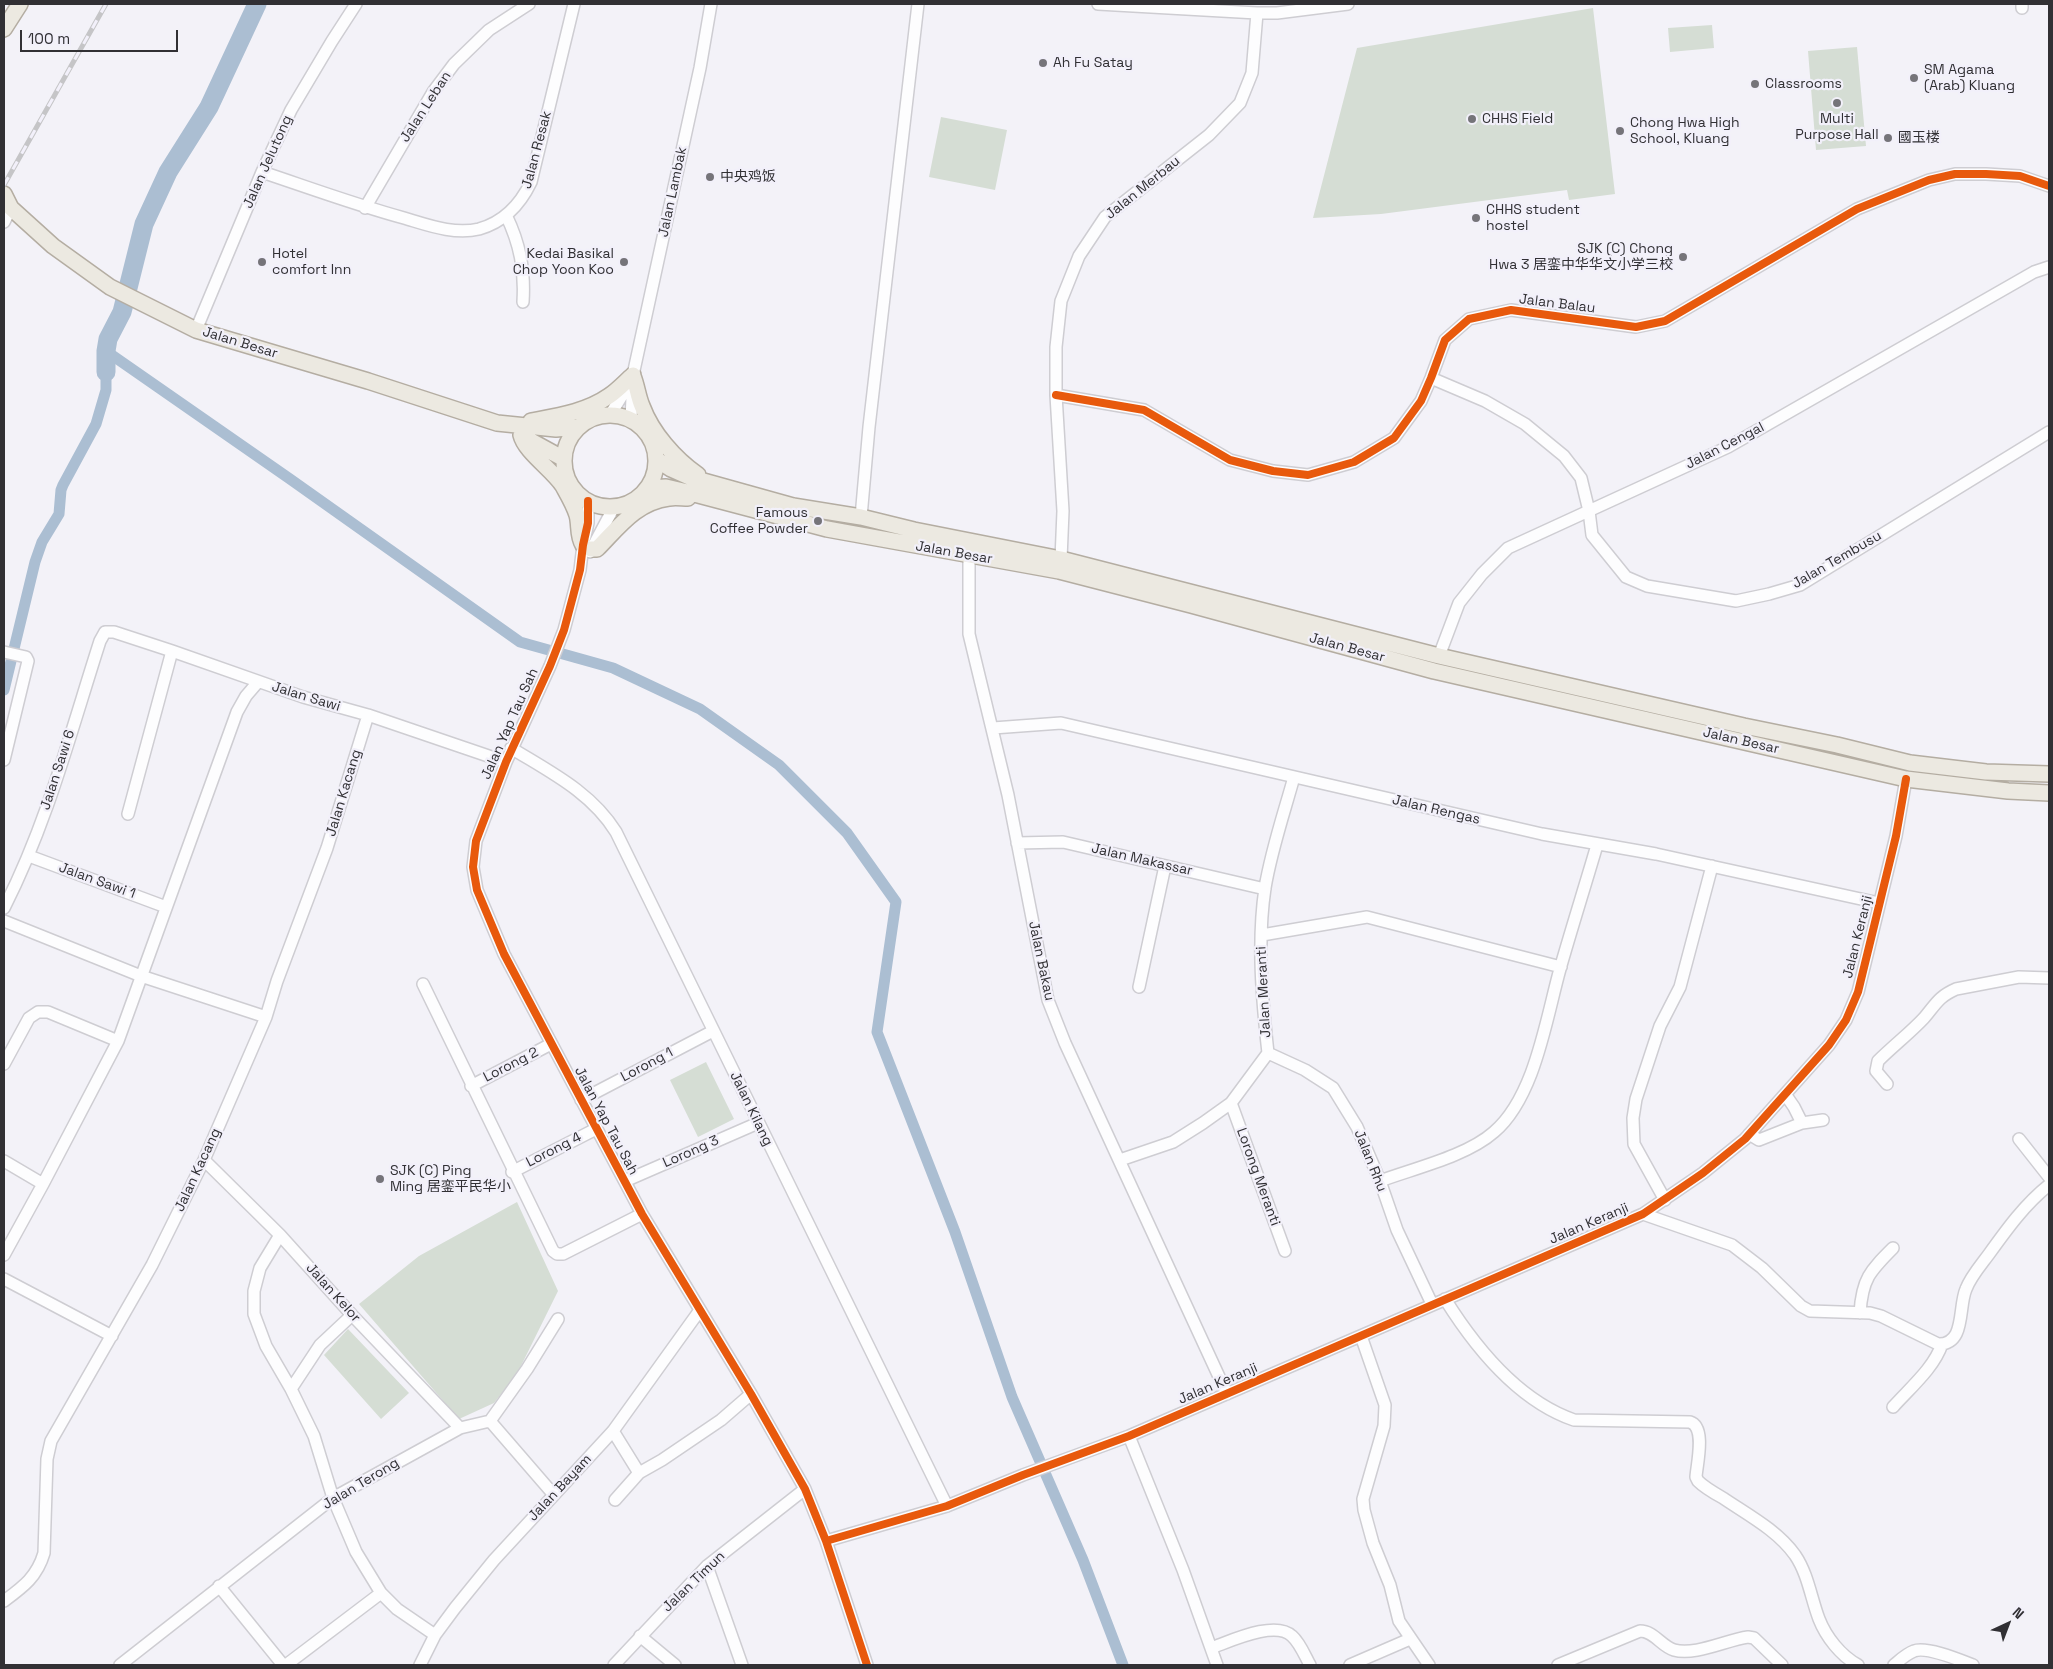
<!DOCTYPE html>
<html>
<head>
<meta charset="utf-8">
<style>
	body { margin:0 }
	#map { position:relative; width:2053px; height:1669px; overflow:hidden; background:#f3f2f8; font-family:"Space Grotesk",sans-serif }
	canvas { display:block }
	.frame { position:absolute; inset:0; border:5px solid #313034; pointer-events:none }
	.north { position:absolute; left:1983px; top:1599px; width:50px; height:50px; -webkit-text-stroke:4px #f2f0fa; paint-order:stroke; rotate:43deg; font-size:14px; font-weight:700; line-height:20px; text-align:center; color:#313034 }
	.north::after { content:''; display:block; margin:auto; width:18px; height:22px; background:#313034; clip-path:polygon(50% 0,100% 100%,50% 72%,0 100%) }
	.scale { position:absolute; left:20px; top:30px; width:158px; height:22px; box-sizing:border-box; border:2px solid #313034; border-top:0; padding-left:6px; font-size:15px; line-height:18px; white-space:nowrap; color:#313034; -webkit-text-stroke:4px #f2f0fa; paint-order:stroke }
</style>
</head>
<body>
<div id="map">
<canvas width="2053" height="1669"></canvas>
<div class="frame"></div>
<div class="north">N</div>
<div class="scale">100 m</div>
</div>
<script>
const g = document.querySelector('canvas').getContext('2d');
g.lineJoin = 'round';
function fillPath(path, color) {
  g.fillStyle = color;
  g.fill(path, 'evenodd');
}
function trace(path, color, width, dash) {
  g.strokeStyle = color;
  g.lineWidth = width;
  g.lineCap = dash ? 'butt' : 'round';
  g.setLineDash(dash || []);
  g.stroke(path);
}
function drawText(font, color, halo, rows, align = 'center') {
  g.font = font + ' "Space Grotesk","Noto Sans SC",sans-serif';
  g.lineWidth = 4.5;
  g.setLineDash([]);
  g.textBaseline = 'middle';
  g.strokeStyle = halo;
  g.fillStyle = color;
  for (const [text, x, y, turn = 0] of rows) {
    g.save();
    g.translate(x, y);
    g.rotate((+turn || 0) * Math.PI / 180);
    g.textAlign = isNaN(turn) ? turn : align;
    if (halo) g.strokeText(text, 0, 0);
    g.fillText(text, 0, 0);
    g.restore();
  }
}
fillPath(new Path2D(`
	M1593 8 1615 194 1569 200 1567 190 1381 214 1313 218 1357 48Z
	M1712 25 1714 48 1670 52 1668 28Z
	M1857 47 1866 146 1816 150 1808 51Z
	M941 117 1007 130 995 190 929 177Z
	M706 1062 734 1119 698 1137 670 1080Z
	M517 1202 558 1291 517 1374 494 1403 459 1419 359 1304 419 1256Z
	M348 1329 409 1393 381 1419 324 1355Z`), '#d5ddd4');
trace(new Path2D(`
	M106 351 290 479 520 642 613 668 700 709 779 765 847 833 896 902 877 1032 955 1232 1012 1397 1083 1560 1123 1665
	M4 690 35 562 42 542 59 514 61 490 63 485 96 424 106 390V372`), '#abbed2', 11);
trace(new Path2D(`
	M106 372V351L108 339 122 312 144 224 168 172 209 107 257 4`), '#abbed2', 19);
const minor = new Path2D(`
	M1098 4 1257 13H1277L1348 4
	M2022 4V8
	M262 172C310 188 356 205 404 218 428 225 454 235 479 229 504 222 520 205 531 182L574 4
	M365 208 433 92 454 64 489 30 529 4
	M506 215C520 244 525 270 523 302
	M4 222 11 208
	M196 330 262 172 291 110 332 41 356 4
	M1431 378 1485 401 1525 424 1564 456 1581 478 1589 511 1592 535 1626 577 1647 586 1736 601 1769 594 1800 585 2049 432
	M1056 395 1144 410 1230 460 1273 471 1308 475 1354 462 1394 438 1421 401 1431 378 1445 340 1469 319 1511 310 1636 327 1665 321 1857 209 1929 180 1955 174H1986L2020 176 2049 186
	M610 415 631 381
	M631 420 633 375 700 68 711 4
	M588 501V523L583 545 580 570 564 630 550 666 506 762 476 841 473 867 477 890 504 954 642 1214 751 1394 805 1489 826 1541 867 1665
	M861 517 869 427 918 4
	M590 552 614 507
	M969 556V634L1008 795 1048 1000 1065 1043 1227 1394
	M1061 559 1063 511 1056 395V347L1061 301 1079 256 1105 217 1209 135 1240 103 1252 73 1257 13
	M4 652 26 657 28 661 4 760
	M1439 656 1459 603 1482 574 1508 548 1728 447 2034 272 2049 267
	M993 728 1061 723 1542 834 1656 854 1879 903
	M511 748C550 772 591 792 616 832L947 1506
	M128 814 172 651
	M1017 843 1063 842 1265 889
	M29 856 166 907
	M4 908C47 824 71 731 100 641L105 632H114L172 651 303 697 368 715 506 762
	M4 921 141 976 266 1017
	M1262 935 1367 917 1561 967
	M423 984 553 1251 557 1254H563L642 1214
	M1139 987 1165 866
	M1268 1053 1305 1070 1333 1088 1357 1127 1380 1181 1397 1230 1432 1304
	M4 1064 29 1018 38 1012H48L118 1041
	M1887 1084 1876 1071 1878 1061C1893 1046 1910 1033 1924 1018 1936 1004 1938 997 1956 989L2019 977 2049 978
	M471 1086 551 1044
	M1785 1094 1794 1107 1802 1123
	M581 1100 713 1031
	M1231 1103 1285 1251
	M1749 1134 1759 1140 1802 1123 1823 1120
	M2019 1139 2049 1177
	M204 1160 280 1235 352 1315 460 1428
	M1120 1160 1173 1142 1203 1123 1231 1103 1268 1053C1262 999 1257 942 1265 888 1271 851 1284 813 1294 777
	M4 1161 43 1184
	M512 1172 596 1129
	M625 1181 758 1123
	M1380 1181C1415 1168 1467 1156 1494 1132 1535 1097 1546 1019 1560 969 1572 927 1585 886 1597 845
	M1665 1200 1634 1144 1633 1118 1636 1099 1660 1026 1680 987 1712 866
	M1643 1214 1732 1245 1762 1268 1801 1306 1810 1311 1870 1313 1881 1316 1938 1344C1966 1345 1958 1307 1966 1289 1971 1276 1981 1265 1989 1254 2007 1229 2025 1204 2049 1185
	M280 1235 260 1268 254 1291V1314L266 1346 291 1389 314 1436 333 1498 356 1552 381 1593 397 1609 435 1635
	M4 1255 43 1184 118 1041 237 712 246 696 258 682
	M4 1279 112 1336
	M1445 1299C1475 1347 1519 1401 1574 1420L1690 1422C1706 1427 1697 1463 1696 1477L1698 1481C1705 1488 1714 1493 1723 1498 1748 1515 1777 1530 1795 1555 1808 1574 1811 1598 1819 1619 1826 1637 1841 1656 1858 1665
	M1860 1313C1862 1279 1870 1271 1893 1248
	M1361 1336 1385 1405 1384 1426 1363 1499 1364 1510 1373 1543 1390 1585 1399 1621 1429 1665
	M291 1389 320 1345 352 1315
	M1893 1407C1910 1388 1934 1368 1942 1344
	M490 1421 527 1369 558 1319
	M490 1421 554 1495
	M613 1431 639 1473
	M1129 1436 1183 1570 1217 1665
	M615 1500 639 1473 662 1460 721 1420 751 1394
	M826 1541 947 1506 1023 1475 1129 1436 1643 1214 1703 1173 1745 1139 1829 1045 1846 1020 1858 992 1896 836 1906 779
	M707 1566 742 1665
	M219 1586 283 1665
	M4 1601C23 1587 37 1577 44 1553L47 1459 51 1441 152 1265 204 1160 266 1017 277 981 327 848 368 715
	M640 1636 675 1665
	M1211 1648C1231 1641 1275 1620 1292 1636 1300 1643 1305 1656 1310 1665
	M120 1665 333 1498 460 1428 490 1421
	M286 1665 381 1593
	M420 1665 435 1635 455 1608 494 1560 613 1431 700 1310
	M614 1665 707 1566 805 1489
	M1350 1665 1410 1639
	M1558 1665 1640 1631C1654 1631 1661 1646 1674 1650 1695 1656 1726 1640 1748 1637L1754 1638 1782 1665
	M1894 1665C1900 1660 1906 1654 1914 1651 1926 1646 1960 1660 1973 1665`);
const major = new Path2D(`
	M4 29 20 4
	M4 194 11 208 53 246 110 287 196 330 368 381 497 423 556 429 579 427
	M633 376C637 386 638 397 642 406 652 433 675 459 698 475
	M564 461a46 46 0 1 1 92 0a46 46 0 1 1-92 0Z
	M531 421C558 416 586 412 609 396 618 390 625 382 633 375
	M521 435C525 452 553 470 563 486 568 495 574 505 577 515 580 525 577 535 583 545
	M522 436 564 459
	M656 459 671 469 689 477 793 506 861 517 914 530 1061 559 1439 656 1744 726 1837 745 1910 763 1986 772 2049 774
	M648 488 666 487 683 491 827 529 1059 571 1191 605 1434 671 1906 779 2008 791 2049 793
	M591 549H597C618 528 636 502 669 498 675 497 682 498 688 498`);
trace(minor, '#cecdd2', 14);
trace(major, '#b4ada2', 18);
trace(minor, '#fdfdfe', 11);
trace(major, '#ece9e1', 15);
const rail = new Path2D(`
	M4 185 106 4`);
trace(rail, '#c5c5c7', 5);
trace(rail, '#f2f0fa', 3, [9]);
trace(new Path2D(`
	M1056 395 1144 410 1230 460 1273 471 1308 475 1354 462 1394 438 1421 401 1431 378 1445 340 1469 319 1511 310 1636 327 1665 321 1857 209 1929 180 1955 174H1986L2020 176 2049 186
	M588 501V523L583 545 580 570 564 630 550 666 506 762 476 841 473 867 477 890 504 954 642 1214 751 1394 805 1489 826 1541 867 1665
	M826 1541 947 1506 1023 1475 1129 1436 1643 1214 1703 1173 1745 1139 1829 1045 1846 1020 1858 992 1896 836 1906 779`), '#e8590c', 8);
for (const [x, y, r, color] of [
	[1043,63,5,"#757479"],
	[1914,78,5,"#757479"],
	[1755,84,5,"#757479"],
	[1837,103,5,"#757479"],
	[1472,119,5,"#757479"],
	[1620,131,5,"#757479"],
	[1888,138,5,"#757479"],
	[710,177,5,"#757479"],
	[1476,218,5,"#757479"],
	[1683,257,5,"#757479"],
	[262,262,5,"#757479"],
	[624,262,5,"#757479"],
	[818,521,5,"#757479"],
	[380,1179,5,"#757479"]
]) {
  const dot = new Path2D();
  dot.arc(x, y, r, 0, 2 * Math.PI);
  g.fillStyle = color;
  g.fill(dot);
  trace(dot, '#f2f0fa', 2);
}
drawText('14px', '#313034', '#f2f0fa', [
	["Ah Fu Satay",1053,63],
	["SM Agama",1924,70],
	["(Arab) Kluang",1924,86],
	["Classrooms",1765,84],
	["CHHS Field",1482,119],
	["Multi",1837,119,"center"],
	["Purpose Hall",1837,135,"center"],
	["Chong Hwa High",1630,123],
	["School, Kluang",1630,139],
	["國玉楼",1898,138],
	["中央鸡饭",720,177],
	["CHHS student",1486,210],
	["hostel",1486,226],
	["SJK (C) Chong",1673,249,"right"],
	["Hwa 3 居銮中华华文小学三校",1673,265,"right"],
	["Hotel",272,254],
	["comfort Inn",272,270],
	["Kedai Basikal",614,254,"right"],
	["Chop Yoon Koo",614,270,"right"],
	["Famous",808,513,"right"],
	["Coffee Powder",808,529,"right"],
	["SJK (C) Ping",390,1171],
	["Ming 居銮平民华小",390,1187]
], 'left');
drawText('14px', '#313034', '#f2f0fa', [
	["Jalan Leban",426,107,-57],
	["Jalan Resak",537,150,-75],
	["Jalan Jelutong",268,162,-66],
	["Jalan Merbau",1143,188,-39],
	["Jalan Lambak",673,192,-78],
	["Jalan Balau",1557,304,7],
	["Jalan Besar",240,343,17],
	["Jalan Cengal",1725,446,-27],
	["Jalan Besar",954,553,10],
	["Jalan Tembusu",1837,560,-30],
	["Jalan Besar",1347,648,15],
	["Jalan Sawi",306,697,17],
	["Jalan Yap Tau Sah",510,724,-66],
	["Jalan Besar",1741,741,13],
	["Jalan Sawi 6",58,770,-72],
	["Jalan Kacang",344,793,-73],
	["Jalan Rengas",1436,810,13],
	["Jalan Makassar",1142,860,13],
	["Jalan Sawi 1",97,881,20],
	["Jalan Keranji",1858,937,-76],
	["Jalan Bakau",1041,961,78],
	["Jalan Meranti",1264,992,-93],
	["Lorong 2",511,1065,-27],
	["Lorong 1",647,1065,-28],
	["Jalan Kilang",751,1109,64],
	["Jalan Yap Tau Sah",606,1121,62],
	["Lorong 4",554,1150,-27],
	["Lorong 3",691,1152,-24],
	["Jalan Rhu",1370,1161,68],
	["Jalan Kacang",198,1170,-65],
	["Lorong Meranti",1258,1177,70],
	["Jalan Keranji",1589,1224,-23],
	["Jalan Kelor",333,1293,48],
	["Jalan Keranji",1218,1384,-23],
	["Jalan Terong",361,1484,-31],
	["Jalan Bayam",560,1488,-47],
	["Jalan Timun",694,1582,-44]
]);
</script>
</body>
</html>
